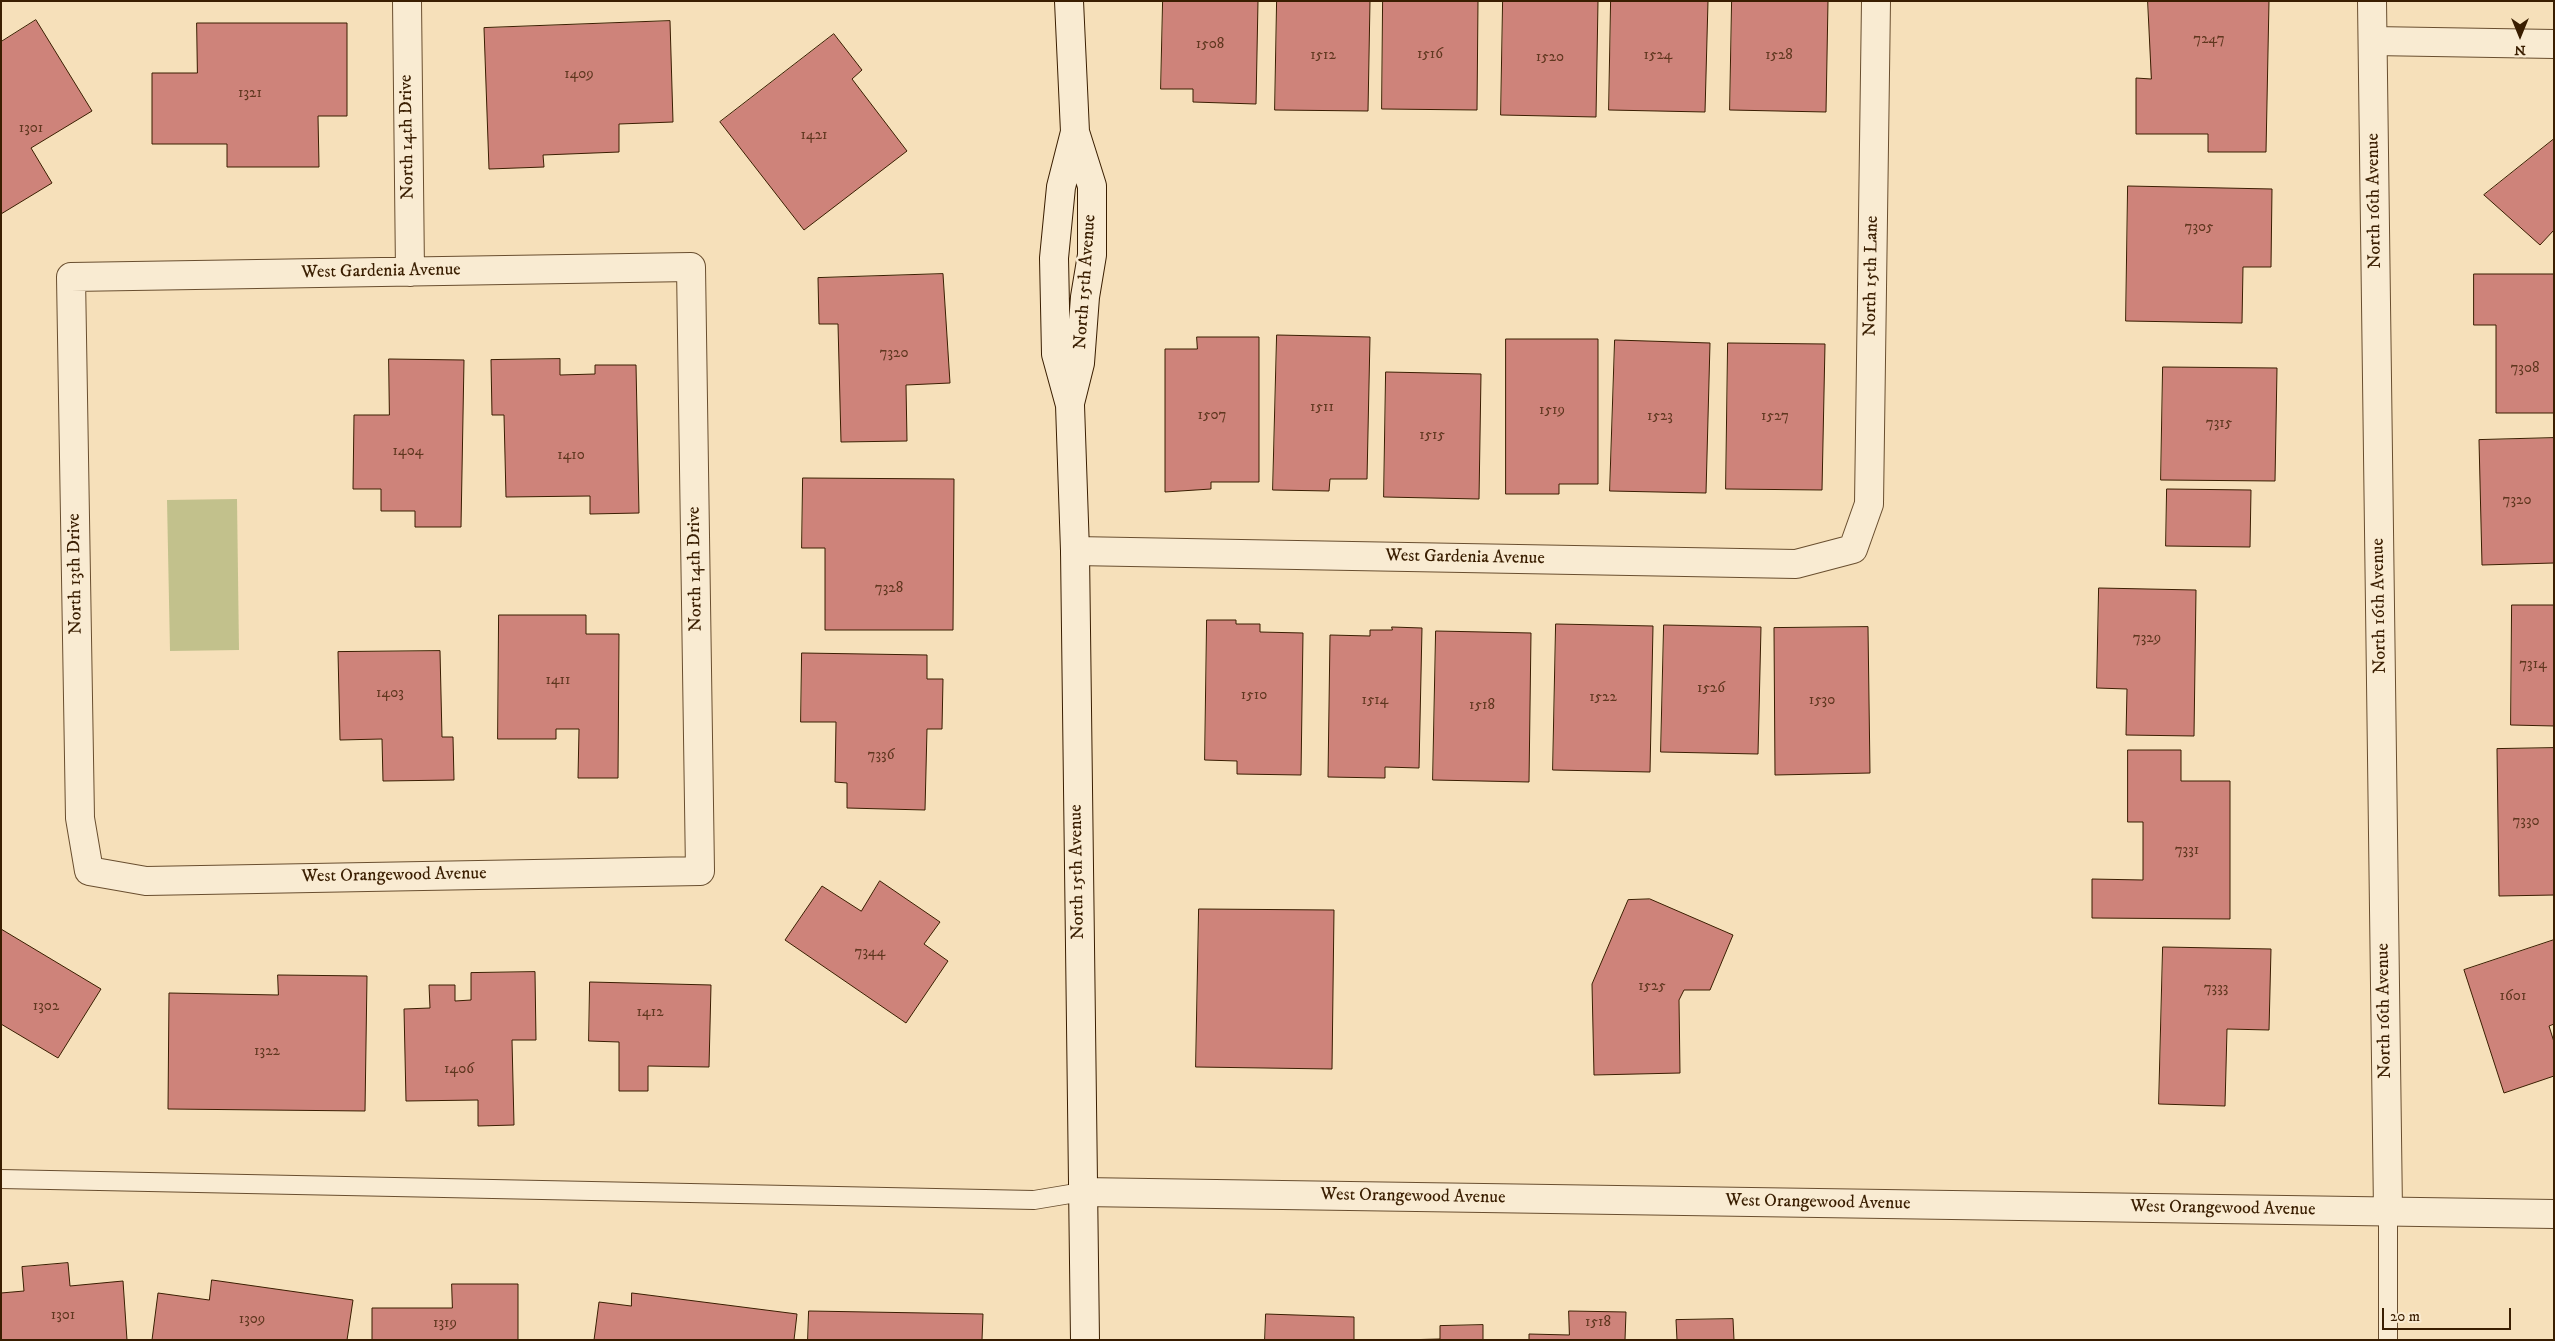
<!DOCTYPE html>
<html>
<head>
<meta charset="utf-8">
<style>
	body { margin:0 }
	#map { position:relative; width:2555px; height:1341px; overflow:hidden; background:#f6e0ba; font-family:"IM FELL DW Pica",serif }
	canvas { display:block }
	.frame { position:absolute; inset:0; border:2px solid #3a1e01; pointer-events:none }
	.north { position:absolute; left:2495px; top:10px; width:50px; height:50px; -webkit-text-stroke:4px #f9ebd2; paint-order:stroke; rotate:180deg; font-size:14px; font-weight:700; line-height:20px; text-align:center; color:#3a1e01 }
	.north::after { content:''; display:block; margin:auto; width:18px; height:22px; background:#3a1e01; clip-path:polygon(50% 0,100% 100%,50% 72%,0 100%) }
	.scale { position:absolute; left:2382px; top:1308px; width:129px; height:22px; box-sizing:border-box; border:2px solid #3a1e01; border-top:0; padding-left:6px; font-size:15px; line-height:18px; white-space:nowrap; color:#3a1e01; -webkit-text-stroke:4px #f9ebd2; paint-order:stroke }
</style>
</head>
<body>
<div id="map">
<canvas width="2555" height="1341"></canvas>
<div class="frame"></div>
<div class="north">N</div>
<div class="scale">20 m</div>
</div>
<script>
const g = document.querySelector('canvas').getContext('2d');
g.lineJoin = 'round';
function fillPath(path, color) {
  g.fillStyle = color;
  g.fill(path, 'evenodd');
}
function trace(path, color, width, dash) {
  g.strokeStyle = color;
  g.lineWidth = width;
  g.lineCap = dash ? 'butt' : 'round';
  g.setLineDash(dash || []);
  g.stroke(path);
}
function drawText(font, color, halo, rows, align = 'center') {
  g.font = font + ' "IM FELL DW Pica",serif';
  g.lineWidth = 5;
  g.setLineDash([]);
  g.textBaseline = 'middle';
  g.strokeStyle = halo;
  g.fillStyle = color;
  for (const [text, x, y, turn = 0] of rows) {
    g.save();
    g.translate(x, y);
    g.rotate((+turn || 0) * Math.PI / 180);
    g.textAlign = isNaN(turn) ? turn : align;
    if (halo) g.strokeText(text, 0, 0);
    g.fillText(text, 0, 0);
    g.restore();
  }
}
fillPath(new Path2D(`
	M237 499 239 650 170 651 167 500Z`), '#c2c18c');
const building = new Path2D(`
	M1163 1H1258L1256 104 1193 102V89H1161Z
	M1277 1H1370L1368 111 1275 110Z
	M1383 1H1478L1477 110 1382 109Z
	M1503 1H1598L1596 117 1501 115Z
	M1611 1H1708L1705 112 1609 110Z
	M1732 1H1828L1826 112 1730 110Z
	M2148 1H2269L2266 152H2208V134H2136V78L2151 79Z
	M36 20 92 111 31 148 52 183 1 214V42Z
	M670 21 673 122 619 124V152L543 155 544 167 489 169 484 28Z
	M197 23H347V116H318L319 167H227V144H152V73H197Z
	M834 34 862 70 852 79 907 151 804 230 720 122Z
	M2554 139V230L2540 245 2484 195Z
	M2128 186 2272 189 2271 267H2243L2242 323 2126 321Z
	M943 274 950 383 906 385 907 441 841 442 838 324H819L818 278Z
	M2474 274H2554V413H2496V325H2474Z
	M1277 335 1370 337 1367 479H1330L1329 491 1273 490Z
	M1197 337H1259V482H1211V489L1165 492V349H1197Z
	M1506 339H1598V484H1559V494H1506Z
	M1615 340 1710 343 1706 493 1610 491Z
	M1728 343 1825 344 1822 490 1726 489Z
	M389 359 464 360 461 527H415V511H381V489H353L354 415H389Z
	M560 359V375L595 374V365H636L639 513 590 514V496L506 497 504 415H492L491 360Z
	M2163 367 2277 368 2275 481 2161 480Z
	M1386 372 1481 374 1479 499 1384 497Z
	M2554 438V563L2482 565 2479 440Z
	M803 478 954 479 953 630H825V548H802Z
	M2167 489 2251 490 2250 547 2166 546Z
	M2099 588 2196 590 2194 736 2126 735 2127 689 2097 688Z
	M2512 605H2554V726L2511 725Z
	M499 615H586V634H619L618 778H578L579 729H556V739H498Z
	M1207 620H1236V624H1260V632L1303 633 1301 775 1237 774V761L1205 760Z
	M1556 624 1653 626 1650 772 1553 770Z
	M1664 625 1761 627 1758 754 1661 752Z
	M1392 627 1422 628 1419 768 1385 767V778L1328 777 1330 635 1370 636V630H1392Z
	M1868 627 1870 773 1775 775 1774 628Z
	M1436 631 1531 633 1529 782 1433 780Z
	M440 651 442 737H453L454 780 383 781 382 739 340 740 338 652Z
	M802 653 927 655V679H943L942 729H927L925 810 847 808V783L835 782 836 722H801Z
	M2554 748V895L2499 896 2497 749Z
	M2128 750H2181V781H2230V919L2092 918V879L2143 880V822H2128Z
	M880 881 940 922 924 944 948 961 906 1023 785 940 822 886 861 911Z
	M1650 899 1733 935 1710 990H1684L1679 1000 1680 1073 1594 1075 1592 984 1628 900Z
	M1199 909 1334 910 1332 1069 1196 1067Z
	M1 929 101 989 58 1058 1 1024Z
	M2554 940V1024L2549 1026 2554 1042V1076L2504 1093 2464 970Z
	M2163 947 2271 949 2269 1030 2227 1029 2225 1106 2159 1104Z
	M535 972 536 1040H512L514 1125 478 1126V1100L406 1101 404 1009 430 1008 429 985H455V1001L471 1000V973Z
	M278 975 367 976 365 1111 168 1109 169 993 278 995Z
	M590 982 711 985 709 1067 648 1066V1091H619V1042L589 1041Z
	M68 1263 70 1286 123 1281 127 1340H1V1293L24 1291 22 1267Z
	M212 1280 353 1300 347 1340H152L158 1293 209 1300Z
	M452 1284H518V1340H372V1308H452Z
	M632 1293 797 1314 794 1340H594L599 1302 631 1306Z
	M809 1311 983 1314 982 1340H808Z
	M1569 1311 1626 1312 1625 1340H1529V1334L1569 1335Z
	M1266 1314 1354 1317V1340H1265Z
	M1733 1319 1734 1340H1677L1676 1320Z
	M1483 1325V1340H1400L1440 1339V1326Z`);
fillPath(building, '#ce837a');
trace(building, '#3a1e01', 1);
const lane = new Path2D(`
	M1 1179 1034 1200 1082 1192
	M2388 1211V1340`);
const street = new Path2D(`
	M407 1 410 272
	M2372 1 2388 1211
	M2373 41 2554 44
	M691 267 700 871 146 881 89 871 80 818 71 277Z
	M1075 551 1796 564 1853 549 1869 504 1876 1
	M1082 1192 2554 1214`);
const secondary = new Path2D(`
	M1069 1 1075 132 1092 186V255L1085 297 1080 363 1070 403
	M1075 132 1061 187 1054 258 1056 354 1070 405 1075 551 1085 1340`);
trace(lane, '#694e2f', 20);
trace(street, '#694e2f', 30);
trace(secondary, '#3a1e01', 30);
trace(lane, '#f9ebd2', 18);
trace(street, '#f9ebd2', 28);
trace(secondary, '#f9ebd2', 28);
drawText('15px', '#5f371f', null, [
	["7247",2209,40],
	["1508",1210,45],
	["1516",1430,55],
	["1512",1323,56],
	["1524",1658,56],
	["1528",1779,56],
	["1520",1550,58],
	["1409",579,75],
	["1321",250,94],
	["1301",31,129],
	["1421",814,136],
	["7305",2199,228],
	["7320",894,354],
	["7308",2525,369],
	["1511",1322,408],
	["1519",1552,411],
	["1507",1212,416],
	["1523",1660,417],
	["1527",1775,417],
	["7315",2219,424],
	["1515",1432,436],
	["1404",408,452],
	["1410",571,456],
	["7320",2517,501],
	["7328",889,589],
	["7329",2147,639],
	["7314",2533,665],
	["1411",558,681],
	["1526",1711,689],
	["1403",390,694],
	["1510",1254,696],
	["1522",1603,698],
	["1514",1375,701],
	["1530",1822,701],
	["1518",1482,706],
	["7336",881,756],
	["7330",2526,822],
	["7331",2187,851],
	["7344",870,953],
	["1525",1652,987],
	["7333",2216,989],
	["1601",2513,997],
	["1302",46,1007],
	["1412",650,1013],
	["1322",267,1052],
	["1406",459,1070],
	["1301",63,1316],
	["1309",252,1320],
	["1518",1598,1323],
	["1319",445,1324]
]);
drawText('18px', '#3a1e01', '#f9ebd2', [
	["North 14th Drive",408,137,-91],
	["North 16th Avenue",2375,201,-91],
	["West Gardenia Avenue",381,272,-1],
	["North 15th Lane",1872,276,-89],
	["North 15th Avenue",1086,282,-86],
	["West Gardenia Avenue",1465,558,1],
	["North 14th Drive",696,569,-91],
	["North 13th Drive",76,574,-91],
	["North 16th Avenue",2380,606,-91],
	["North 15th Avenue",1078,872,-91],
	["West Orangewood Avenue",394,876,-1],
	["North 16th Avenue",2385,1011,-91],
	["West Orangewood Avenue",1413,1197,1],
	["West Orangewood Avenue",1818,1203,1],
	["West Orangewood Avenue",2223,1209,1]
]);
</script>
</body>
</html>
